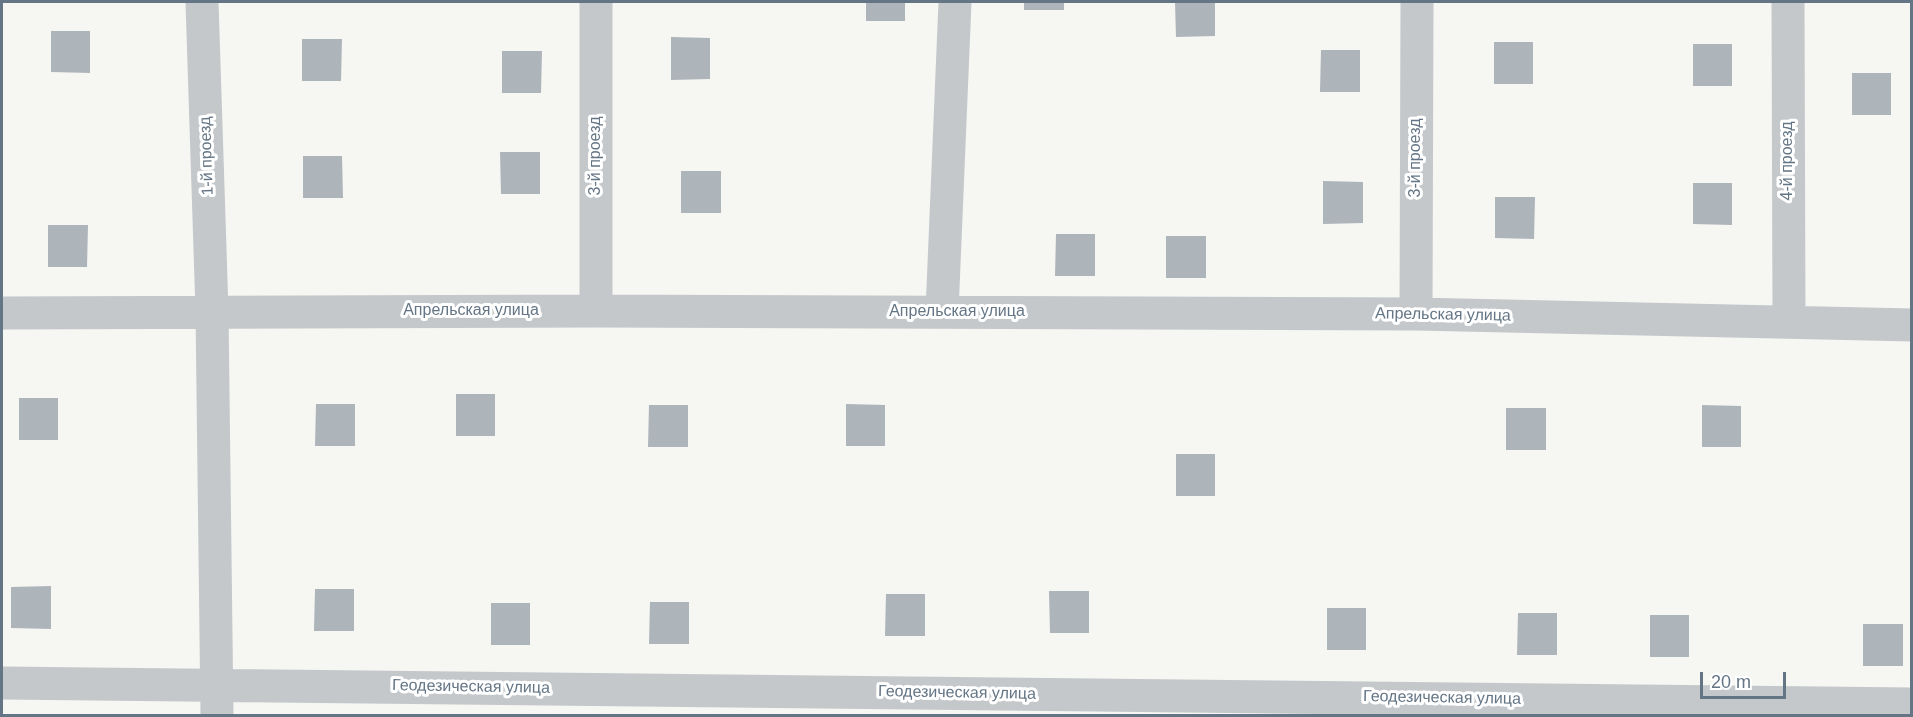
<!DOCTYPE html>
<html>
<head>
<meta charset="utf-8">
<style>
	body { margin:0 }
	#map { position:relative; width:1913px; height:717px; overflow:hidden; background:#f6f6f3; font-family:Helvetica,sans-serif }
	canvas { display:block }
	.frame { position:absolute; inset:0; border:3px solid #647585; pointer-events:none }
	.scale { position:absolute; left:1700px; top:672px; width:86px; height:27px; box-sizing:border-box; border:3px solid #647585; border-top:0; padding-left:8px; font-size:18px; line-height:21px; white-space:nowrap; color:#647585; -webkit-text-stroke:4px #fff; paint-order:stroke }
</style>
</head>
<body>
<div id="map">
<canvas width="1913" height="717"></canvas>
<div class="frame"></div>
<div class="scale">20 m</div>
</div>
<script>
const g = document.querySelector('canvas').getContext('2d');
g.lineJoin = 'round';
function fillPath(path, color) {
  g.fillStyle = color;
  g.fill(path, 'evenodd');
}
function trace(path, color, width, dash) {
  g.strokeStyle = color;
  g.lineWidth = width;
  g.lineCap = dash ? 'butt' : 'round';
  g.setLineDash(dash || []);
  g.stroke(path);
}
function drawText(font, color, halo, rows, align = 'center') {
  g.font = font + ' Helvetica,sans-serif';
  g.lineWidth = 6;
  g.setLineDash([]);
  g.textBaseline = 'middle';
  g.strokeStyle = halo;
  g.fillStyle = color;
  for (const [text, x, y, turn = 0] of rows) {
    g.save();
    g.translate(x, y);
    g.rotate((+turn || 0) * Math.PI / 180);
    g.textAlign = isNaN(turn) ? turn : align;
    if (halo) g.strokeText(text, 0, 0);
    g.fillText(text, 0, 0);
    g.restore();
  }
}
fillPath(new Path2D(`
	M866 2H905V21H866Z
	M1024 2H1064V10H1024Z
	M1175 2H1215V36L1176 37Z
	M51 31H90V73L51 72Z
	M671 37 710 38V79L671 80Z
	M302 39H342L341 81H302Z
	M1494 42H1533V84H1494Z
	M1693 44H1732V86H1693Z
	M1321 50H1360V92H1320Z
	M502 51H542L541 93H502Z
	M1852 73H1891V115H1852Z
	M500 152H540V194H501Z
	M303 156H342L343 198H303Z
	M681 171H721V213H681Z
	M1323 181 1363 182V223L1323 224Z
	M1693 183H1732V225L1693 224Z
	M1495 197H1535L1534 239 1495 238Z
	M48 225H88L87 267H48Z
	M1056 234H1095V276H1055Z
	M1166 236H1206V278H1166Z
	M456 394H495V436H456Z
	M19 398H58V440H19Z
	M316 404H355V446H315Z
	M846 404 885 405V446H846Z
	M649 405H688V447H648Z
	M1702 405 1741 406V447H1702Z
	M1506 408H1546V450H1506Z
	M1176 454H1215V496H1176Z
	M51 586V629L11 628V587Z
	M315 589H354V631H314Z
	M1049 591H1089V633H1050Z
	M886 594H925V636H885Z
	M650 602H689V644H649Z
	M491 603H530V645H491Z
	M1327 608H1366V650H1327Z
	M1518 613H1557V655H1517Z
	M1650 615H1689V657H1650Z
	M1863 624H1903V666H1863Z`), '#adb4ba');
trace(new Path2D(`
	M202 2 212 311 217 716
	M1788 2 1789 321
	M596 311V2
	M942 312 955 2
	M2 313 596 311 1416 314 1912 325
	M1416 314 1417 2
	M2 683 1912 704`), '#c4c8cb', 33);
drawText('16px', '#647585', '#fff', [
	["1-й проезд",207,156,-92],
	["3-й проезд",596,156,-90],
	["3-й проезд",1416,158,-90],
	["4-й проезд",1788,161,-90],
	["Апрельская улица",471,311],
	["Апрельская улица",957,312],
	["Апрельская улица",1443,315,1],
	["Геодезическая улица",471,687,1],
	["Геодезическая улица",957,693,1],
	["Геодезическая улица",1442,698,1]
]);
</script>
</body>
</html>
